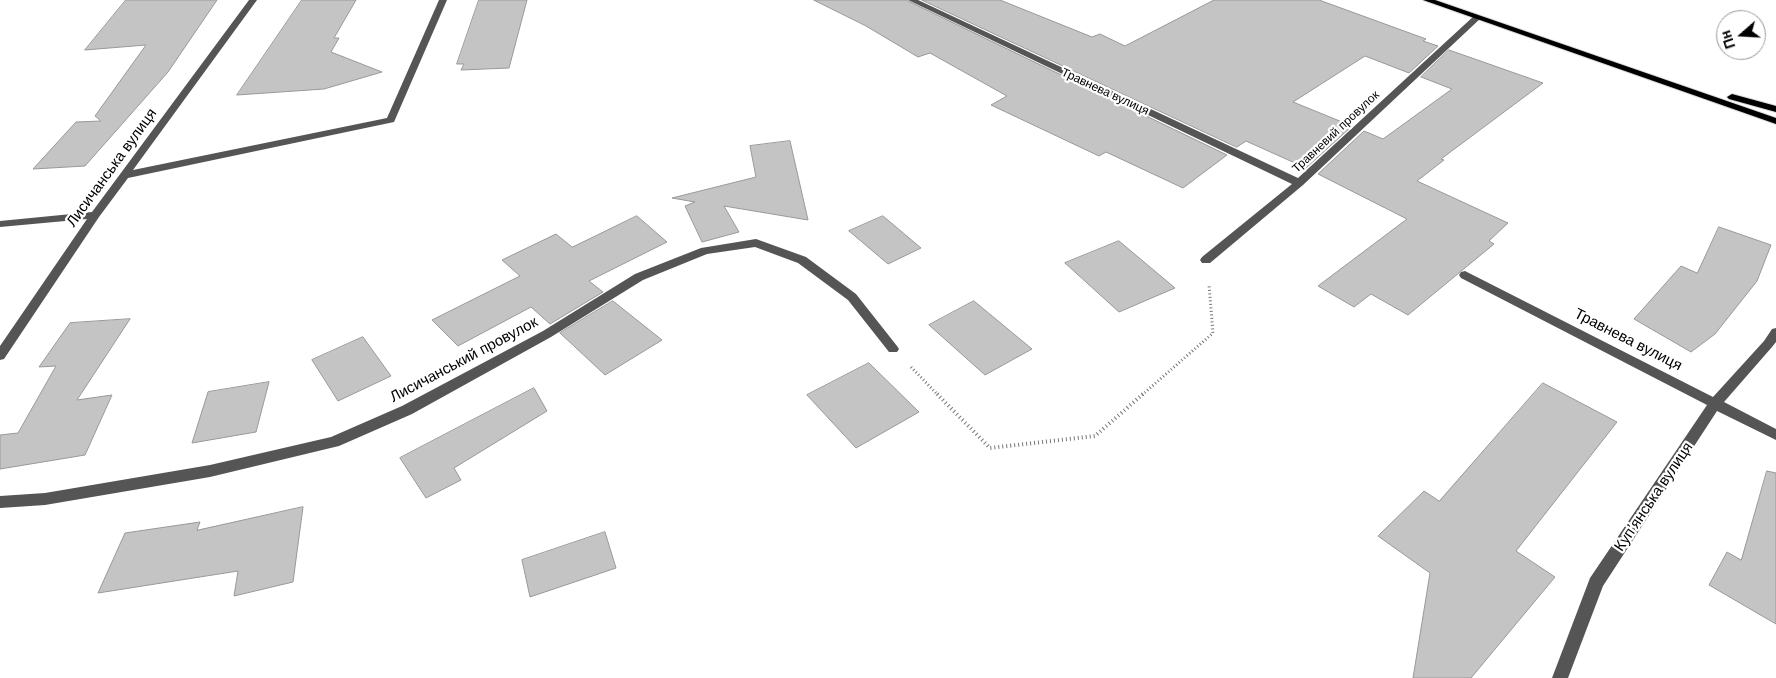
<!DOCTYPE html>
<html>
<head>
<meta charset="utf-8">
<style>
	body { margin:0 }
	#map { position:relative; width:1776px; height:678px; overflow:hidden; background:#fff; font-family:Arial,sans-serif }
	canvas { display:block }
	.north { position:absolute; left:1716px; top:10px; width:50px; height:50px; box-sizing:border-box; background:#fff; border:1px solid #999; border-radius:50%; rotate:251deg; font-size:14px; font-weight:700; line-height:20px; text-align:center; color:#000 }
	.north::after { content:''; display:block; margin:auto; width:18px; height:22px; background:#000; clip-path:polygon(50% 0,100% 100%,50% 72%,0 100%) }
</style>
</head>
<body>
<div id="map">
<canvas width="1776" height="678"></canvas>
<div class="north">Пн</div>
</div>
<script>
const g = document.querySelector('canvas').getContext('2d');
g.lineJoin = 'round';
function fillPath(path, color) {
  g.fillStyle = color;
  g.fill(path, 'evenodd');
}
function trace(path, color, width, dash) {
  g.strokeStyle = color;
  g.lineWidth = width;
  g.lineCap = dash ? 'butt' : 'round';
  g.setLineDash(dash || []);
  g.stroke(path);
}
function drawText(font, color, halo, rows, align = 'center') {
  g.font = font + ' Arial,sans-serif';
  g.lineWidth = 4.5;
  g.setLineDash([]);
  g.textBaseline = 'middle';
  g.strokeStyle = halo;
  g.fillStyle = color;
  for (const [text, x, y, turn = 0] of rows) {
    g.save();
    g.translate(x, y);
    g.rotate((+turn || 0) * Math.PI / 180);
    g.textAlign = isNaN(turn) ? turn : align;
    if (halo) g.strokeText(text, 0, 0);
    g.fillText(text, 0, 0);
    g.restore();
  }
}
const building = new Path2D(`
	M126 0H217L168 72 85 166 33 169 76 122 101 121 95 116 146 45 85 50Z
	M302 0H356L334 38H339L331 52 382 72 324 89 237 95Z
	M479 0H527L509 68 461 70 464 64H457Z
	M814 0H906L1227 155 1183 188 1106 152 1099 156 991 105 1007 96 930 53 918 57 866 26Z
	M922 0H1000L1092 37 1100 34 1125 46 1214 0H1319L1426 39 1423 41 1438 46 1409 73 1365 56 1293 102 1352 126 1306 168 1246 141 1237 147Z
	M1449 50 1543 83 1441 159 1444 160 1417 181 1508 223 1489 241 1494 244 1408 315 1371 294 1354 307 1318 286 1407 219 1318 174 1364 131 1383 139 1452 89 1421 77Z
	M790 141 808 220 724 206 739 232 702 242 685 206 695 202 672 198 756 177 750 146Z
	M637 216 667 242 589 281 603 292 550 324 531 307 458 346 432 320 520 276 502 260 556 234 572 247Z
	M883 216 921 248 888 264 849 231Z
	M1719 227 1771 245 1757 281 1715 334 1691 352 1634 319 1681 266 1697 273Z
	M1119 241 1175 288 1119 312 1065 263Z
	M613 301 662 340 605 375 560 333Z
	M974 301 1032 349 985 375 929 325Z
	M130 319 77 400 112 395 85 455 0 469V435L18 433 56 366 39 367 70 323Z
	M363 337 391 376 338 401 312 360Z
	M869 363 919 412 856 448 807 395Z
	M269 382 256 432 192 443 208 392Z
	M1543 383 1617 422 1516 551 1555 577 1471 678H1413L1430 573 1378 536 1424 491 1439 501Z
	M534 388 547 411 454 468 461 480 426 498 400 458Z
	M1767 471 1776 473V624L1709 585 1727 552 1741 560Z
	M303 507 293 582 234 596 238 571 98 593 125 533 200 522 197 530Z
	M605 532 616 568 530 597 522 560Z`);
fillPath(building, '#c4c4c4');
trace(building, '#999', 1);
const major = new Path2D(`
	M1423 0H1435L1776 118V124Z
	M1732 94 1776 106V112L1729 99 1727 97Z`);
trace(major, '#dbdbdb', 2);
trace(new Path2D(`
	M911 367 938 395
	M1142 395 1213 333 1209 285`), '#777', 3, [1, 2.5]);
trace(new Path2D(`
	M937 394 990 448 1095 436 1143 394`), '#777', 4, [1, 3]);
fillPath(new Path2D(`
	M249 0H257L133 170 387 118 439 0H447L394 122 128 178 99 217 4 359 0 360V346L87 219 0 227V221L92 212Z
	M908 0H918L1298 178 1475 15 1482 17 1303 185 1210 263H1202L1200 260 1202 257 1292 184Z
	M756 239 806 257 856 294 897 346 899 349 897 352H889L848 300 798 263 755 247 707 254 643 280 551 337 412 414 339 446 210 477 45 505 0 508V496L45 493 210 465 331 437 402 406 543 331 635 274 701 248Z
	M1465 271 1713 397 1764 341 1772 329 1776 328V342L1772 347 1724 402 1776 429V440L1717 411 1603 586 1568 678H1552L1590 578 1707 405 1461 278 1459 275 1461 272Z`), '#555');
fillPath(major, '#000');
drawText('12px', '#000', '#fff', [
	["Травнева вулиця",1105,92,25],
	["Травневий провулок",1336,132,-43]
]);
drawText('15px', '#000', '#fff', [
	["Лисичанська вулиця",112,168,-54],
	["Травнева вулиця",1628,340,27],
	["Лисичанський провулок",464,360,-28],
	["Купʼянська вулиця",1654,497,-56]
]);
</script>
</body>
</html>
